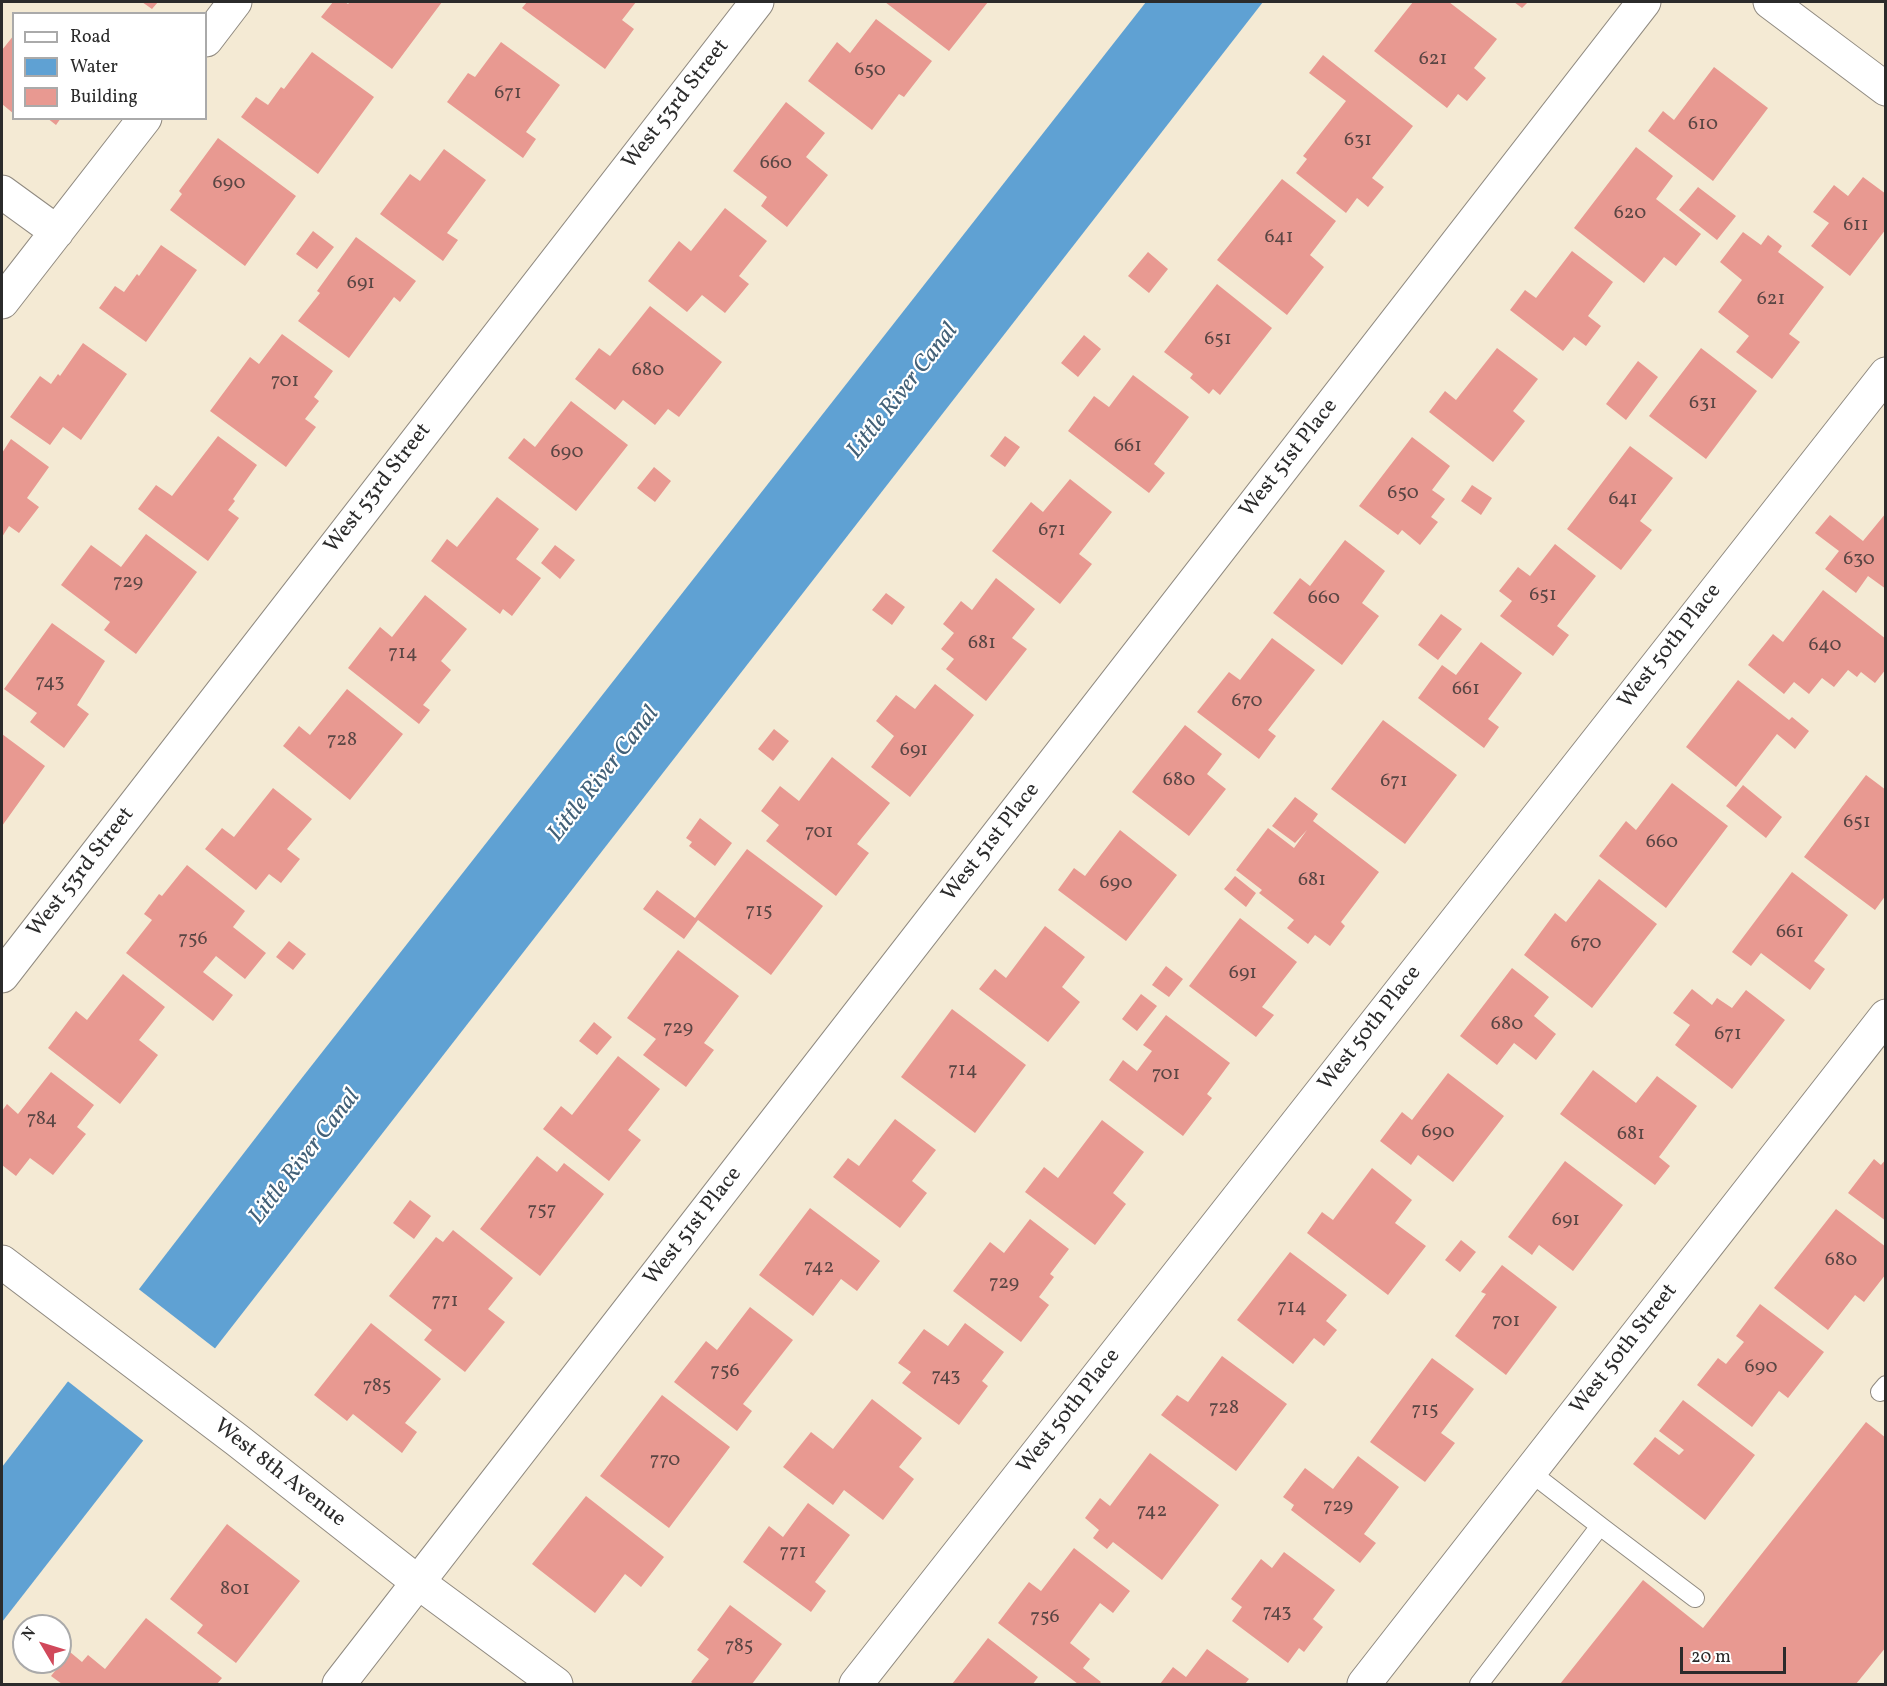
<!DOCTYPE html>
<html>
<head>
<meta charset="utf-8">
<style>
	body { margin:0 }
	#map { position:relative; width:1887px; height:1686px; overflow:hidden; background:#f4ead4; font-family:Vollkorn,serif }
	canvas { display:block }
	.frame { position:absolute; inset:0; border:3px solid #2b2b2b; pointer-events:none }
	.legend { position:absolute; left:12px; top:12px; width:195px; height:108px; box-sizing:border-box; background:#fff; border:2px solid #aaa; margin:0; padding:8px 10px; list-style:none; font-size:18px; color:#2b2b2b }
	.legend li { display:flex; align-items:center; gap:12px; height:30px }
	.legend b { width:30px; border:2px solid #aaa }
	.north { position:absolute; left:12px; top:1614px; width:60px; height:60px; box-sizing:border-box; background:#fff; border:2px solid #aaa; border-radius:50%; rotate:308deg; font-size:16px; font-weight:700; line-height:24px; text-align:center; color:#2b2b2b }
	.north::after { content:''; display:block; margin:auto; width:21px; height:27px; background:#d1495b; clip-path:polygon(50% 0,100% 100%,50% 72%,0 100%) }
	.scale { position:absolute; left:1680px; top:1647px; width:106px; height:27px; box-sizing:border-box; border:3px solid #2b2b2b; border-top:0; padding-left:8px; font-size:18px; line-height:21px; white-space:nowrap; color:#2b2b2b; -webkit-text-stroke:4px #fff; paint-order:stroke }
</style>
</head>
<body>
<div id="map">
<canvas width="1887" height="1686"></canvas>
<div class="frame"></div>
<ul class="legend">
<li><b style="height:8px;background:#fff"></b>Road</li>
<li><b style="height:16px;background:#5fa1d3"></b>Water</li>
<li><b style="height:16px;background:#e89991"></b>Building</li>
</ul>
<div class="north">N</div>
<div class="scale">20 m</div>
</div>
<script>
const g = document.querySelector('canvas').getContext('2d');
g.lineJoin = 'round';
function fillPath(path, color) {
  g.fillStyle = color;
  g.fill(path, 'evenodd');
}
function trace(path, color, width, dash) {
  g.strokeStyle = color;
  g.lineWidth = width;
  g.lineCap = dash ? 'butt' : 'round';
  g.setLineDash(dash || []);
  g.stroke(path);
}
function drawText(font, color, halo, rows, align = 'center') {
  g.font = font + ' Vollkorn,serif';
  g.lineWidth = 4.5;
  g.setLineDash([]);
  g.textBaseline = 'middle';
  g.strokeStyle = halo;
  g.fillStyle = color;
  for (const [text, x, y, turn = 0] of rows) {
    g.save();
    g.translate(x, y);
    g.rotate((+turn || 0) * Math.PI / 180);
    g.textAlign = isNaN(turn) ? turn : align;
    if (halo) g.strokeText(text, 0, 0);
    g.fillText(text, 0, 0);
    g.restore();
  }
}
fillPath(new Path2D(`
	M1146 2H1263L2 1622V1467L294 1088Z`), '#5fa1d3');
fillPath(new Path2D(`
	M136 1287 217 1350 145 1442 65 1379Z`), '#f4ead4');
fillPath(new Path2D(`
	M142 2H158L152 9Z
	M333 2H345L348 4 350 2H442L392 69 321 17Z
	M527 2H636L622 20 634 29 605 69 522 8Z
	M885 2H988L949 51Z
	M1413 2H1449L1497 39 1474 68 1486 78 1467 101 1458 94 1447 108 1374 51Z
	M1514 2H1528L1522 8Z
	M876 19 932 61 904 97 899 94 872 130 808 81 837 42 850 53Z
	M14 35V114L2 104V50Z
	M501 42 560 85 526 132 536 139 523 158 447 102 468 73 475 77Z
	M312 52 374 97 318 174 241 117 256 97 268 105 281 87 284 89Z
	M1323 55 1413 126 1372 178 1384 187 1368 207 1357 198 1346 213 1296 173 1307 159 1303 156 1346 101 1309 73Z
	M1714 67 1768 108 1713 181 1648 131 1663 111 1674 120Z
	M786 102 825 133 806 157 828 175 787 227 761 206 767 197 733 171Z
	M47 118H61L56 125Z
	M218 138 296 196 245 266 170 210 182 194 179 191Z
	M1636 147 1673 176 1656 199 1701 234 1676 266 1664 257 1644 283 1574 228Z
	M444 149 486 180 447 233 458 240 443 261 380 214 410 174 420 181Z
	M1863 177 1886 194V229L1850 276 1811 246 1829 223 1813 212 1834 185 1848 196Z
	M1282 179 1336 221 1310 255 1324 267 1287 315 1217 260Z
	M1698 187 1736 216 1717 240 1679 210Z
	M725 208 767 241 739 276 749 284 725 313 702 295 687 312 648 281 679 241 691 251Z
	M313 231 334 247 317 269 296 254Z
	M1743 232 1761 245 1768 235 1782 246 1778 252 1824 287 1789 334 1800 342 1772 379 1736 352 1749 336 1718 312 1742 280 1720 262Z
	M356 237 416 281 400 302 394 297 349 358 298 321 320 293 317 291Z
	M161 245 197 270 146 342 99 308 115 286 124 292 137 274 139 276Z
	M1572 251 1613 282 1588 316 1601 326 1586 346 1574 337 1563 351 1510 310 1525 290 1536 298Z
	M1148 252 1168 269 1149 293 1128 276Z
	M1217 284 1272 328 1220 395 1213 389 1209 394 1190 378 1193 374 1164 352Z
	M650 306 722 362 679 417 668 409 655 425 623 400 615 410 575 379 599 348 610 356Z
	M282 334 333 371 314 397 319 401 305 419 316 427 286 467 210 411 250 357 259 364Z
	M1084 335 1101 349 1078 377 1061 363Z
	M83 343 127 374 81 440 63 427 50 445 10 417 40 376 51 384 58 374 60 376Z
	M1497 348 1538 379 1513 411 1525 421 1493 462 1429 412 1445 391 1456 400Z
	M1701 348 1757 391 1706 459 1649 416Z
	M1638 361 1658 377 1626 420 1606 404Z
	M1133 375 1189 417 1154 464 1165 473 1149 493 1068 431 1094 396 1109 407Z
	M571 401 628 445 576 511 508 458 524 438 535 447Z
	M218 436 257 465 233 499 235 501 228 510 239 518 208 561 138 509 156 485 172 496Z
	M1005 436 1020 447 1005 467 990 456Z
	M1412 437 1450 466 1432 490 1445 499 1431 517 1438 522 1420 545 1402 530 1398 535 1359 506Z
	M11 439 49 467 27 498 39 507 19 533 9 526 2 537V453Z
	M1630 446 1673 478 1640 521 1652 530 1621 570 1567 529Z
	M654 467 671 481 655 502 637 488Z
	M1070 479 1112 512 1079 554 1092 564 1060 604 992 551 1031 502 1043 512Z
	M1472 485 1492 498 1481 515 1461 501Z
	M497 497 539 529 516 559 541 578 512 616 503 609 500 614 431 561 447 539 457 547Z
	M1886 513V589L1868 576 1856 593 1825 569 1839 551 1815 533 1830 515 1863 541Z
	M146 534 197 572 136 654 104 630 110 622 61 585 91 545 121 567Z
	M1345 540 1385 571 1362 603 1379 616 1342 665 1273 613 1300 578 1310 586Z
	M1555 544 1596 576 1557 626 1569 635 1553 656 1500 616 1512 601 1499 591 1518 567 1530 576Z
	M555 545 575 560 560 579 541 563Z
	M996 578 1035 609 1012 638 1027 649 986 701 946 669 954 659 941 649 954 633 943 624 961 601 972 610Z
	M1823 590 1886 639V669L1875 683 1861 672 1857 677 1848 670 1834 687 1822 678 1809 694 1794 682 1784 694 1748 665 1773 634 1783 642Z
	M886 593 905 607 892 625 872 610Z
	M425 595 467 629 441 661 451 670 423 705 430 710 419 724 348 668 380 627 392 637Z
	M1441 614 1462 629 1438 660 1418 645Z
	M52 623 105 661 77 705 89 714 64 748 30 722 37 713 4 689Z
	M1272 638 1315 670 1268 730 1276 736 1259 759 1197 712 1229 672 1240 680Z
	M1481 642 1522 673 1488 719 1499 727 1484 748 1418 698 1442 665 1456 675Z
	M1738 680 1789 720 1792 717 1809 731 1795 749 1777 734 1736 787 1686 747Z
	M935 684 974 715 910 797 871 767 894 736 876 721 896 695 915 709Z
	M347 689 403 734 350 800 283 746 299 726 310 735Z
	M1383 720 1457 775 1405 844 1331 789Z
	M1185 725 1222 754 1207 774 1226 789 1189 836 1132 792Z
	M774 729 789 741 773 761 758 749Z
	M2 734 45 766 2 826Z
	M832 757 890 803 857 844 869 853 836 896 766 841 779 825 761 811 780 786 799 801Z
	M1866 775 1886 790V895L1875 910 1804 857Z
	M1672 783 1728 826 1666 908 1599 856 1626 821 1636 830Z
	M1743 785 1782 817 1766 838 1726 806Z
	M273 788 312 819 287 849 300 859 281 883 269 874 256 890 205 849 222 828 234 837Z
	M1295 797 1318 814 1313 821 1379 872 1341 922 1345 926 1330 946 1315 935 1308 944 1287 928 1294 920 1259 893 1262 890 1236 870 1268 828 1294 848 1307 830 1295 843 1272 826Z
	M700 818 732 843 715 866 689 846 692 842 686 838Z
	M1120 830 1177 875 1126 941 1058 890 1074 868 1085 876Z
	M747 849 823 906 771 975 698 920 684 939 643 909 657 890 695 918Z
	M187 865 245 911 233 927 266 953 245 979 216 956 203 972 233 995 213 1021 126 953 152 920 144 914 159 894 162 896Z
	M1792 872 1848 915 1814 961 1825 969 1810 990 1761 953 1751 966 1732 952Z
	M1235 876 1256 893 1246 907 1224 889Z
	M1599 879 1657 924 1592 1008 1524 955 1555 913 1566 922Z
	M1240 918 1297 962 1262 1007 1274 1015 1256 1037 1189 986Z
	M1045 926 1085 957 1062 987 1080 1002 1048 1042 979 989 995 969 1006 978Z
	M289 941 306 954 293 970 276 957Z
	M678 950 739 996 704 1043 714 1050 686 1087 643 1055 656 1039 627 1018Z
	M1166 966 1183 979 1169 997 1152 985Z
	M1512 968 1549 997 1534 1016 1556 1034 1536 1060 1514 1043 1497 1065 1460 1036Z
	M123 974 165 1007 139 1040 158 1055 120 1104 48 1048 76 1011 87 1020Z
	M1692 989 1712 1005 1717 998 1732 1008 1746 990 1785 1020 1732 1089 1675 1045 1690 1025 1673 1013Z
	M1141 994 1157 1006 1137 1031 1122 1019Z
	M952 1009 1026 1065 975 1133 901 1077Z
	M1166 1015 1230 1063 1207 1094 1212 1098 1183 1136 1109 1080 1123 1060 1137 1071 1152 1051 1143 1045Z
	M594 1022 612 1037 597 1055 579 1041Z
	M618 1056 660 1089 628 1130 641 1140 609 1181 543 1129 561 1106 572 1115Z
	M1593 1070 1636 1103 1657 1076 1697 1106 1659 1157 1670 1166 1655 1185 1560 1114Z
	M51 1072 94 1105 77 1127 86 1134 53 1175 30 1158 16 1176 2 1165V1111L7 1104 18 1114Z
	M1448 1073 1504 1116 1453 1182 1418 1155 1411 1165 1380 1141 1402 1112 1412 1120Z
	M895 1119 936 1150 912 1181 927 1193 900 1228 833 1177 848 1158 859 1166Z
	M1102 1120 1144 1152 1113 1193 1126 1204 1095 1245 1025 1192 1044 1167 1058 1178Z
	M537 1156 557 1172 564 1163 604 1194 540 1276 480 1229Z
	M1874 1159 1881 1165 1886 1159V1221L1848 1193Z
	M1565 1161 1623 1205 1573 1271 1539 1245 1532 1255 1508 1237Z
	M1372 1168 1412 1200 1395 1223 1426 1246 1388 1295 1307 1233 1322 1212 1333 1220Z
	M410 1200 431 1216 414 1239 393 1223Z
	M810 1208 880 1261 857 1291 841 1279 813 1316 759 1275Z
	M1836 1209 1886 1247V1274L1864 1302 1855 1295 1828 1330 1774 1288Z
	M1030 1219 1069 1249 1050 1274 1054 1277 1039 1297 1049 1305 1021 1342 953 1291 990 1242 1004 1253Z
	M453 1230 513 1278 488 1309 505 1322 465 1372 424 1340 432 1330 389 1296 436 1237 443 1242Z
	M1461 1240 1476 1252 1460 1272 1445 1260Z
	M1290 1252 1347 1295 1326 1321 1337 1330 1324 1346 1314 1338 1293 1364 1237 1320Z
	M1502 1265 1557 1307 1506 1375 1455 1336 1486 1294 1481 1292Z
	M1760 1304 1824 1352 1788 1398 1779 1391 1752 1427 1697 1385 1718 1358 1726 1364 1744 1342 1736 1336Z
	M750 1307 793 1340 743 1404 752 1411 737 1431 674 1382 706 1341 717 1350Z
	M371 1323 441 1379 405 1423 417 1432 402 1453 353 1414 347 1421 314 1395Z
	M965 1323 1004 1352 982 1381 988 1386 959 1425 902 1383 911 1372 898 1363 924 1329 948 1346Z
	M1222 1356 1287 1404 1236 1471 1161 1415 1177 1395 1188 1402Z
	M1432 1358 1474 1389 1441 1433 1455 1443 1425 1482 1370 1442Z
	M662 1395 730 1447 669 1528 600 1476Z
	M872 1399 922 1438 899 1467 914 1479 883 1520 844 1490 833 1505 783 1467 811 1432 833 1449Z
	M1683 1400 1755 1455 1705 1520 1633 1464 1655 1437 1679 1455 1684 1450 1659 1431Z
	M1866 1422 1886 1438V1647L1856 1684H1560L1643 1580 1703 1628Z
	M1150 1453 1219 1505 1162 1580 1113 1542 1107 1549 1093 1538 1099 1530 1085 1518 1100 1498 1110 1506Z
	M1358 1456 1399 1487 1364 1534 1376 1543 1360 1563 1291 1510 1294 1505 1283 1497 1305 1468 1333 1489Z
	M586 1496 664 1557 641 1587 625 1574 595 1613 532 1564Z
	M808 1503 850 1535 815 1582 826 1591 811 1612 743 1562 769 1526 783 1537Z
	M227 1524 300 1581 236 1663 197 1633 203 1625 170 1599Z
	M1074 1548 1130 1591 1113 1613 1100 1603 1070 1643 1090 1659 1083 1668 1101 1682 1099 1684H1078L998 1623 1029 1582 1041 1591Z
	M1284 1552 1335 1590 1313 1619 1323 1627 1304 1652 1299 1648 1288 1663 1232 1621 1242 1607 1231 1599 1261 1559 1272 1568Z
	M730 1605 782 1644 752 1684H694L691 1682 709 1659 697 1650Z
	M146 1618 222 1678 217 1684H62L51 1676 70 1652 82 1662 88 1655 105 1669Z
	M988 1638 1038 1677 1033 1684H952Z
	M1207 1649 1249 1679 1245 1684H1160L1173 1667 1186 1677Z`), '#e89991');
const service = new Path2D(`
	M1880 1392 1886 1385
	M1600 1526 1695 1598
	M1479 1684 1600 1526 1530 1472`);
const minor = new Path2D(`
	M1770 2 1886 89
	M206 40 235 2
	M2 192 57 232
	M2 302 145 118
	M339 1684 1644 2
	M856 1684 1886 374
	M1364 1684 1886 1016`);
const tertiary = new Path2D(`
	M2 976 757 2
	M2 1262 237 1440 419 1583 556 1684`);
trace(service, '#908a80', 20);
trace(minor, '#908a80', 35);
trace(tertiary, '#908a80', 35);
trace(service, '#fff', 18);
trace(minor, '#fff', 33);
trace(tertiary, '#fff', 33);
drawText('20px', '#5a4644', null, [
	["621",1433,60],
	["650",870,71],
	["671",508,94],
	["610",1703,125],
	["631",1358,141],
	["660",776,164],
	["690",229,184],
	["620",1630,214],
	["611",1856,226],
	["641",1279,238],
	["691",361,284],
	["621",1771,300],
	["651",1218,340],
	["680",648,371],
	["701",285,382],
	["631",1703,404],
	["661",1128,447],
	["690",567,453],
	["650",1403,494],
	["641",1623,500],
	["671",1052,531],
	["630",1859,560],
	["729",128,583],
	["651",1543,596],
	["660",1324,599],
	["681",982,644],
	["640",1825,646],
	["714",403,654],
	["743",50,683],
	["661",1466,690],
	["670",1247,702],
	["728",342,741],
	["691",914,751],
	["680",1179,781],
	["671",1394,782],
	["651",1857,823],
	["701",819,833],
	["660",1662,843],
	["681",1312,881],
	["690",1116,884],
	["715",759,912],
	["661",1790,933],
	["756",193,940],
	["670",1586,944],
	["691",1243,974],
	["680",1507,1025],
	["729",678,1029],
	["671",1728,1035],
	["714",963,1071],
	["701",1166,1075],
	["784",42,1120],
	["690",1438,1133],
	["681",1631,1135],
	["757",542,1211],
	["691",1566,1221],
	["680",1841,1261],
	["742",819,1268],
	["729",1004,1284],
	["771",445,1302],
	["714",1292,1308],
	["701",1506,1322],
	["690",1761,1368],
	["756",725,1372],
	["743",946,1377],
	["785",377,1387],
	["728",1224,1409],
	["715",1425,1411],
	["770",665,1461],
	["729",1338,1507],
	["742",1152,1512],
	["771",793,1553],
	["801",235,1590],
	["743",1277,1613],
	["756",1045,1618],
	["785",739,1647]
]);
drawText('22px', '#2b2b2b', '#fff', [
	["West 53rd Street",677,105,-52],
	["West 51st Place",1290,459,-52],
	["West 53rd Street",379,489,-52],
	["West 50th Place",1671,647,-52],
	["West 51st Place",992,843,-52],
	["West 53rd Street",82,873,-52],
	["West 50th Place",1371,1029,-52],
	["West 51st Place",694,1227,-52],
	["West 50th Street",1625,1350,-52],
	["West 50th Place",1070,1412,-52],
	["West 8th Avenue",279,1474,38]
]);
drawText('italic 24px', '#426077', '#fff', [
	["Little River Canal",904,392,-52],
	["Little River Canal",605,775,-52],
	["Little River Canal",306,1158,-52]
]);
</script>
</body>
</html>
